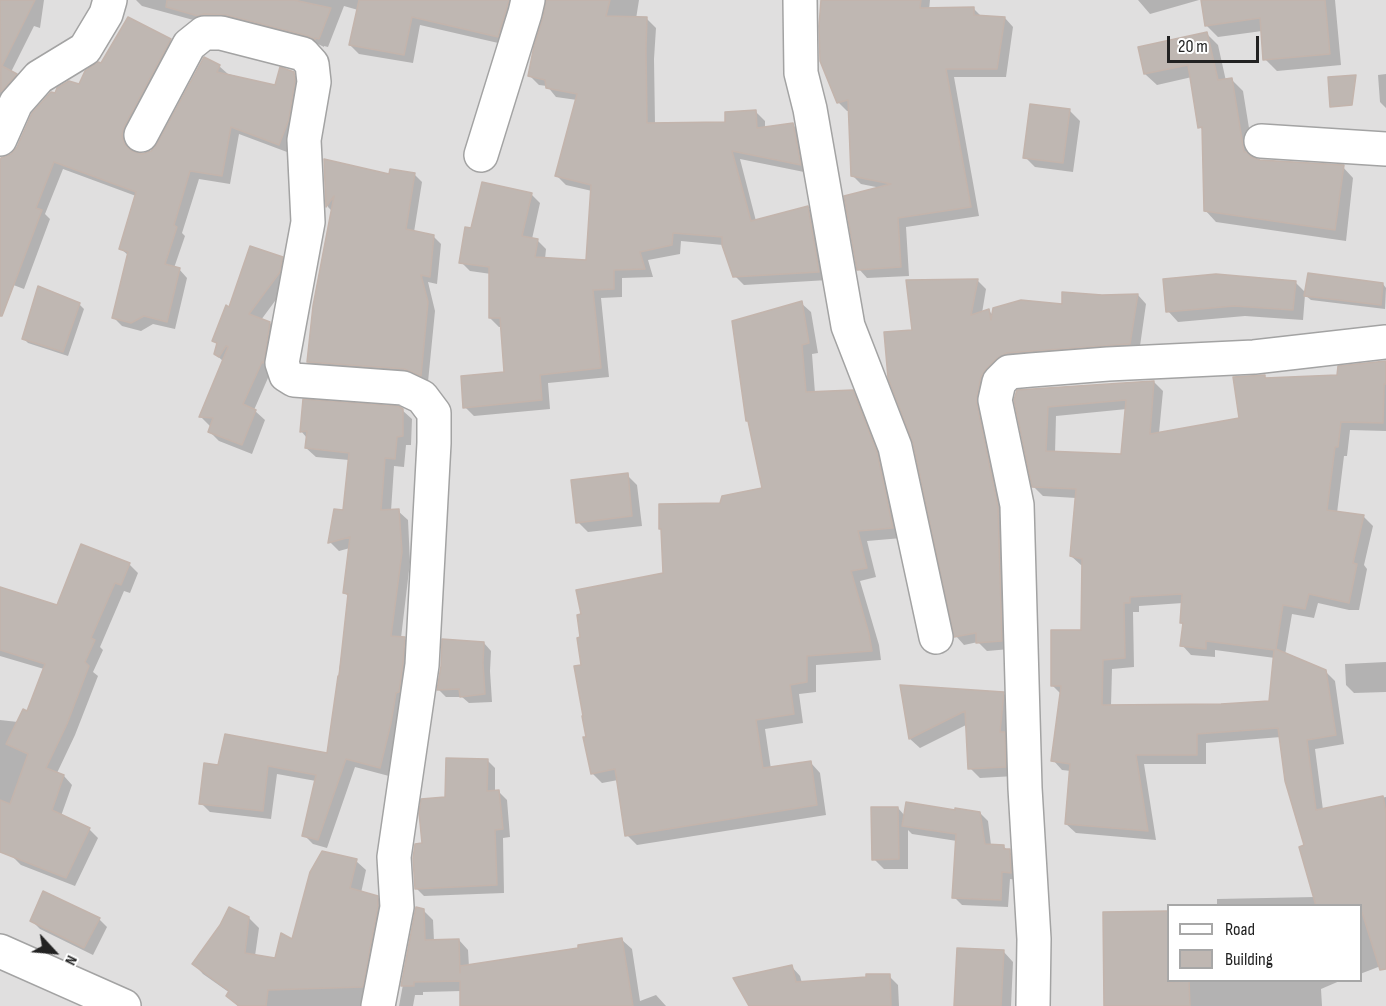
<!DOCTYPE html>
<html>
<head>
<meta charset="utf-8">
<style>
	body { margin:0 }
	#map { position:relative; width:1386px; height:1006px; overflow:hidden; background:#f1eee9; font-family:"Sofia Sans Condensed",sans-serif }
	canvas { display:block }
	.legend { position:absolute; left:1167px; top:904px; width:195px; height:78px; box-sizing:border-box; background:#fff; border:2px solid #a7a7a7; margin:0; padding:8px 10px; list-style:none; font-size:18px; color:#222 }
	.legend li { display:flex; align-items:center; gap:12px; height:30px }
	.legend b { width:30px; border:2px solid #a7a7a7 }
	.north { position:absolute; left:24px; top:922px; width:60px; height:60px; -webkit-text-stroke:4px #fff; paint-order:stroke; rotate:116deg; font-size:16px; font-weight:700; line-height:24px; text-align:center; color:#222 }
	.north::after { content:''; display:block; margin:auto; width:21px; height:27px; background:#222; clip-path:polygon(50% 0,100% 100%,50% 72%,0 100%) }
	.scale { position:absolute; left:1167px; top:36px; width:92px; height:27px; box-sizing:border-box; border:3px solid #222; border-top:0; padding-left:8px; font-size:18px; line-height:21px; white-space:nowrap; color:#222; -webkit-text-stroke:4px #fff; paint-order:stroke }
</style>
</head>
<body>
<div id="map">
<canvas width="1386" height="1006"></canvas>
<ul class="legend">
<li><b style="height:8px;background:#fff"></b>Road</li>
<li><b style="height:16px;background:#bfb7b2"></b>Building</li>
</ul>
<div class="north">N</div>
<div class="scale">20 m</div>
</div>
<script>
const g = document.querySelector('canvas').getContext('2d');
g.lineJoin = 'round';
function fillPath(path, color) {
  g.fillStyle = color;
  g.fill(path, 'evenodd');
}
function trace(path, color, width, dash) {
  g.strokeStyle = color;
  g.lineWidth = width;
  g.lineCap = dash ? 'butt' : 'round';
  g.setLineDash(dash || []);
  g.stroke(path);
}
fillPath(new Path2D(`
	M0 0H1386V1006H0ZM1168 906H1360V980H1168Z`), '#e0dfdf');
fillPath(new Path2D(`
	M0 0H44L40 28 34 26 11 72 16 75 24 83 10 100 0 95Z
	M136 0H521L507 45 420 25 413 63 359 54 350 45 358 10 344 6 328 47 324 46V47L318 44 236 23 208 24 142 6Z
	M548 0H639L636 19H647L656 28 654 59 655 124 727 123 756 112 765 121V128L793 125 802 134 809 173 740 159 756 221 807 207 816 216 828 280 744 285 735 276 723 245 681 241 680 254 648 260 653 277 622 278V297L601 298 609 377 548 383 550 409 474 416 465 407 505 373 502 327H499L490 318 491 274 470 271 461 262 473 230 531 194 540 203 532 239 537 240 546 249 545 259 587 262 592 191 566 185 557 176 577 100 556 97 547 86 539 85 530 76Z
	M823 0H930L929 10 973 8 982 17 1005 18 1013 27 1006 77H954L979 216 906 227 909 276 867 278 859 269 881 188 861 184 852 175 850 111H847L839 103Z
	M1138 0H1199L1150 14Z
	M1203 0H1335L1341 65 1277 71 1265 59 1262 31 1218 37 1206 25Z
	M1207 34 1218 45 1226 81 1232 80 1243 91 1254 159 1260 161 1342 166 1353 178 1346 241 1216 222 1205 210 1204 131 1200 127 1192 77 1157 85 1145 74Z
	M170 41 178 49 130 146 132 153 142 155 152 152 219 66 228 74 276 87 293 73 302 82 296 128 287 152 239 134 230 184 199 179 182 233 185 236 174 268 179 269 187 278 175 329 153 324 141 331 122 326 114 318 129 256 120 248 136 196 63 169 45 214 50 219 24 289 0 280V164L11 156 56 94 79 86 101 65Z
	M1386 74V108L1380 102 1378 75Z
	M1070 111 1080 121 1073 172 1035 167 1025 157Z
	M325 161 390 176 414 174 422 182 414 232 433 236 441 244 437 284 428 282 435 311 428 382 316 370 308 362 333 212 328 207Z
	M282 258 291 268 289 282 261 320 270 323 279 333 271 371 254 410 265 420 252 454 219 441 210 432 212 426H210L200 416 223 361 215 354 218 345 214 340 230 309Z
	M977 280 986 289 982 313 989 311 994 316 1063 305 1102 296 1138 295 1146 304 1139 353 1005 367 1007 517 1010 649 987 651 978 642 964 645 956 636 913 331Z
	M1295 282 1306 293 1383 284 1386 288 1385 309 1311 300 1305 295 1303 320 1245 316 1178 322 1168 311Z
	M801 303 811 312 818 353 812 354 815 393 852 391 862 401 886 464 902 538 867 541 876 577 860 581 879 645 881 660 816 665V692L799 694 803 723 765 729 771 769 811 763 820 773 826 815 637 845 627 835 618 780 602 783 592 773 587 738 583 666 665 574 722 505 764 489 750 423 748 421Z
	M79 304 84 309 68 356 28 343 24 339Z
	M1386 362V431L1350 430 1347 456H1344L1337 513 1364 517 1373 526 1364 565 1367 569 1359 610H1349L1318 603 1314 618 1292 614 1285 655 1325 671 1335 681 1344 744 1315 749 1323 810 1386 797V964L1360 974V906H1217V899L1315 897 1306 846 1281 737 1206 743V764H1144L1156 840 1076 833 1066 824 1071 771 1062 770 1053 760 1062 695 1052 685 1082 632 1083 566 1081 565 1071 556 1076 498 1043 496 1034 487 1016 400 1154 382 1163 391 1159 433 1241 420 1264 376 1268 380 1339 377ZM1127 409 1122 455 1055 453 1056 416ZM1183 603 1181 623 1184 626 1182 645 1191 655 1215 657V650L1275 658 1270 703 1221 706H1111L1112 669 1134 667 1133 612H1139V606Z
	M402 410 412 419 411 445H406L404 467 394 466 391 511H398L408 520 410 562 401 638H404L413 647 389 776 355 767 327 848 313 844 304 835 316 781 277 774 271 819 210 812 201 803 220 767 328 754 349 597 345 593 350 548 339 551 330 542 344 512 349 460 316 457 306 448 307 438 301 431Z
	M627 475 637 485 642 526 588 532 578 522Z
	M129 564 138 573 130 593 124 591 100 647 103 650 93 672 98 676 75 735 57 773 64 776 72 785 61 816 89 829 98 838 75 886 21 865 12 856 0 840V720L18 722 28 713 44 669 0 656V588L57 607Z
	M484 643 491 651 490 671 492 702 469 703 462 697H446L439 690 442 666Z
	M1386 662V692L1354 693 1346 685 1345 664Z
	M902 687 1003 693 1013 703 1015 776 980 778 970 768 968 724 920 748 910 739Z
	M487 760 495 768V792H499L507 800 510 837 503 838 504 893 424 896 416 888 424 844 447 798Z
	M898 808 905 816 980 813 988 821 991 845 1003 846 1017 859 1018 880 1010 879 1008 907 962 905 954 897 957 841 912 834 908 830V869H884L874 859Z
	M356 861 366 870 361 893 377 897 387 907 370 1006H238L228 996 230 993 203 974 194 964 249 918 259 928 255 956 276 960 293 941Z
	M417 909 423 910 433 920 434 941 459 940 468 950 469 967 580 949 622 940 632 949 640 1001 656 995 666 1006H461L462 991 423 992V995H415L413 1006H399Z
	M1168 913V980H1342L1321 989 1322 1006H1106L1105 914Z
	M99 919 107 927 93 955 40 929 32 921Z
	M1003 951 1013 962 1011 1006H955Z
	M792 967 800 976 802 983 889 976 898 985 899 1006H751Z`), '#0003');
const building = new Path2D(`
	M0 0H35L2 66 17 74 1 92Z
	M167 0H294L331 8 319 39 315 38V40L308 36 226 15 204 14 198 16 166 7Z
	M359 0H509L498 37 412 17 404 55 349 45Z
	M546 0H610L606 16 647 17 646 49 647 123 725 122V112L756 110 757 128 793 123 801 165 732 151 751 221 808 206 819 272 733 277 722 245V237L673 233 672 245 640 252 645 269 614 270V289L593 290 601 368 540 375 542 400 463 408 461 376 504 372 500 318H489V267L459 263 465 227 471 228 482 182 532 193 522 236 538 239 535 257 586 260 591 185 555 176 577 94 546 88 545 80 528 76 534 46 543 17Z
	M821 0H921L920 8 974 7V15L1005 17 997 69H946L971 207 898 218 901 267 857 270 844 196 891 184 851 176 848 100 837 103 820 61 819 26Z
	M1201 0H1325L1330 54 1263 60 1260 18 1205 26Z
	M128 17 171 39 124 127 122 136 125 145 132 151 142 154 151 151 157 144 204 57 220 65 217 72 275 85 280 67 294 72 295 81 289 119 279 145 231 127 222 176 190 171 174 225 177 227 165 264 180 268 167 322 144 316 131 323 112 318 128 252 119 249 136 192 54 162 36 208 42 210 2 316H0V161L1 158 11 154 17 147 32 113 51 92 55 93 57 88 69 81 79 84 85 71 98 62 101 63Z
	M1207 32 1218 80 1232 78 1244 152H1247L1251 157 1260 160 1344 165 1335 230 1204 211 1202 127 1198 128 1188 65 1144 74 1138 47Z
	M1356 75 1352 105 1330 107 1328 77Z
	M1030 104 1070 109 1063 163 1023 158Z
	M324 159 389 174 390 169 415 173 406 229 434 235 430 277 421 275 428 302 421 376 404 369 307 362 313 306 334 196 326 207Z
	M250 246 283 257 280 272 249 314 270 322 264 363 262 362 243 404 256 410 242 445 208 432 213 418 199 417 228 347 226 346 219 357 214 354 217 343 212 341 226 305 229 307Z
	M1308 273 1383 283 1381 305 1304 296Z
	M1216 274 1296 281 1293 310 1234 306 1166 312 1163 279Z
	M978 279 971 315 989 309 991 320 993 308 1021 300 1062 304V292L1102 295 1138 294 1130 344 1007 353 996 359 986 369 981 377 977 396V404L998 507 1002 641 976 643V633L954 637 913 443 888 378 884 332 912 330 906 280Z
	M38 286 80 303 63 352 22 339Z
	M802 301 809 343 802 345 806 392 853 390 877 452 893 528 858 531 867 568 851 571 869 634 872 651 807 656V682L790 685 794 714 756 720 763 768 811 761 817 805 625 836 615 769 591 774 583 737H586L582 716H583L574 666 581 665 577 638 580 637 577 615 581 614 576 590 663 573 661 529H659V504L720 503 722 496 762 488 748 421H746L732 321Z
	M1386 361V384H1384L1383 423 1341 422 1338 447H1335L1327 510 1364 515 1353 563 1357 564 1349 603 1309 594 1305 609 1283 605 1276 649 1326 670 1336 735 1307 740 1316 810 1383 796 1386 813V969L1380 970 1360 906H1316L1299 847 1304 845 1285 781 1278 728 1197 734V755H1136L1148 831 1065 824 1070 764 1051 761 1061 686H1051V630H1081L1082 559 1070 556 1076 489 1032 487 1014 400 1017 390 1154 381 1150 434 1239 418 1233 377 1265 375V378L1337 375 1338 366ZM1126 400 1121 454 1046 451 1048 407ZM1182 594 1180 623H1183L1180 646 1206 649V641L1274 650 1269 701 1221 704 1102 705 1103 660 1125 658 1124 603H1130V597Z
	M303 399 398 406 403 409V436L397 437 395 459 385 458 381 510 399 509 402 552 391 636 405 637 403 663 399 692 396 693 391 723 380 768 346 759 318 840 302 836 316 775 268 766 263 811 199 804 204 763 218 765 225 734 327 753 338 676H339L348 594 343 593 350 537 328 543 334 509 343 510 349 453 305 448 307 431 300 432Z
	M628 473 632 516 576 523 571 480Z
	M81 544 130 563 121 585 115 583 91 638 95 640 85 662 89 666 67 724 46 768 64 775 52 810 90 828 66 878 0 852V800L10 804 28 754 6 744 23 709 27 711 45 664 0 650V587L57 605Z
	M442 639 484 642 483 663 485 694 460 697 459 689 437 690 441 666Z
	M900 685 1004 692 1000 732H1005L1006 767 968 769 965 711 909 739Z
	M446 758 488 759 487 791 499 790 503 829 495 830 497 885 415 889 413 858 415 844 422 843 419 813 421 799 445 797Z
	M906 802 955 810V808L980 812 985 844 1004 845V849H1010L1011 873 1002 872 1001 900 952 898 956 834 902 826Z
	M871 807H898L899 859 872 860Z
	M322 851 357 859 350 888 378 896V906L363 987 268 990 266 1006H239L226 996 229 991 192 964 220 925 229 907 249 917 245 953 275 958 281 933 292 939 310 872Z
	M43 891 100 918 84 948 30 921Z
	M416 907 424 909 425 940 459 939 460 973V966L578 948V945L622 938 633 1006H460V981L414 982V986H401Z
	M1168 911V982L1189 981 1190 1006H1104L1103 912Z
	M957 948 1004 950 1001 1006H954Z
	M792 965 796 982 866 977V974H890L891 1006H749L733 978Z`);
fillPath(building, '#bfb7b2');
trace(building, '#c3b4ac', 1.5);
const minor = new Path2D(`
	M800 0 801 73 810 109 848 326 895 447 936 637
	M141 135 189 45 204 33H221L303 54 312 64 314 82 304 140 308 222 282 363 286 375 294 380 403 388 422 397 434 413V443L422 665 394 857 397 907 378 1006
	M0 139 16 103 39 77 85 49 106 14 110 0
	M1261 141 1386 149
	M481 155 525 13 528 0
	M0 951 124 1006
	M1033 1006 1034 939 1025 788 1017 505 995 400 999 382 1009 372 1031 370 1108 364 1254 357 1386 342`);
trace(minor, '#a3a3a3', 36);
trace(minor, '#fff', 33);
</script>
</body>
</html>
